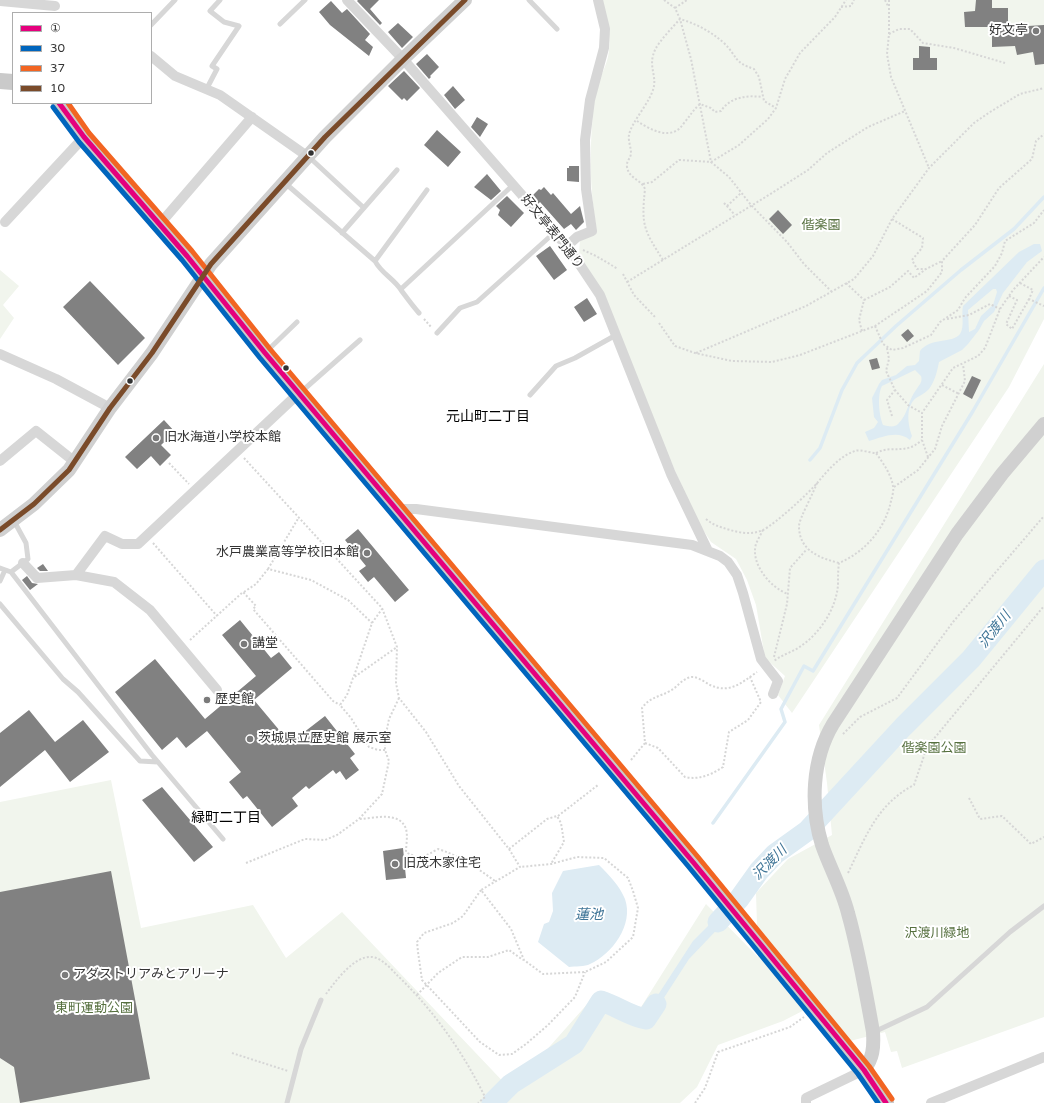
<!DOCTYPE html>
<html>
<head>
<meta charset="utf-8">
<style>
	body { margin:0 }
	#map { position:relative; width:1044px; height:1103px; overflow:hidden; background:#fff; font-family:"Varela Round",sans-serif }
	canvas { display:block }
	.legend { position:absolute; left:12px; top:12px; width:140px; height:92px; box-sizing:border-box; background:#fff; border:1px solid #adadad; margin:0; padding:5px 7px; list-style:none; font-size:12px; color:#333 }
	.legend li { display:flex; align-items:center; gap:8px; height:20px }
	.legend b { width:20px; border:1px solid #adadad }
</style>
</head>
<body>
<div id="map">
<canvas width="1044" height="1103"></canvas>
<ul class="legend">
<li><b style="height:5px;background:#e5007d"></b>①</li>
<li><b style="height:5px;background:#0065bd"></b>30</li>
<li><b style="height:5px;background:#f26522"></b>37</li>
<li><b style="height:5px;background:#7a4b2a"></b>10</li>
</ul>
</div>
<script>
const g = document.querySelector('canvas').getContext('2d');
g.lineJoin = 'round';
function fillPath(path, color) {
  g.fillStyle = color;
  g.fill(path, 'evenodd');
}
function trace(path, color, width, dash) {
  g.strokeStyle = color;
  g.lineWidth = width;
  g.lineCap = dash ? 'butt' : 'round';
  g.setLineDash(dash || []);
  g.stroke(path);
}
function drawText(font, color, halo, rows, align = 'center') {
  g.font = font + ' "Varela Round","Noto Sans JP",sans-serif';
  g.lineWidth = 4;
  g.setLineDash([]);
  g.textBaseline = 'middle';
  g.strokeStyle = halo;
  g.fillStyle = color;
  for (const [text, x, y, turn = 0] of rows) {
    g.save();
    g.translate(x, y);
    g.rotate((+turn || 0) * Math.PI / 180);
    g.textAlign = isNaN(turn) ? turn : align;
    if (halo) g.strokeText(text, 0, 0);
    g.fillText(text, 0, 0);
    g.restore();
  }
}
fillPath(new Path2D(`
	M602 0H1044V319L1009 387 792 713 778 695 785 676 765 658 756 605 747 580 736 559 711 542 698 522 579 256 580 238 597 233C589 188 589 141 595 95 597 82 605 70 608 57 612 38 607 19 602 0Z
	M0 270 19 286 3 305 14 318 0 339Z
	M1044 364V1017L902 1068 897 1051 891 1052 885 1032 850 1041 816 1004 783 1021 718 1045 697 1087 680 1103H0V802L111 780 141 928 253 905 286 958 342 912 511 1090 590 1001 636 1015 706 904 758 957 756 893 788 859 832 835 827 783 819 725Z`), '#f1f5ed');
fillPath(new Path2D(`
	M1034 244H1040L1042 251 1027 262 1003 293 994 312 984 321 979 330 968 344 962 350 939 362C937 372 935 381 929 389 925 393 921 395 916 398 905 407 908 425 912 436L910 440C898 430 883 437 869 441L865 432 874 428 878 422 874 417 872 398 879 384 882 380 896 375 907 366 915 365 919 361 920 351C931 337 952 344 960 334 965 327 961 314 963 306L1019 252ZM993 289H996L997 292 993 305 981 316 975 329 969 332 968 310ZM915 370 921 376C923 382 919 385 916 390 908 400 908 415 898 424 894 428 888 426 883 425 879 415 877 395 882 386Z
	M599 865C610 876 619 885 625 899 634 925 612 954 590 964 585 967 575 966 569 967L538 942 544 924 549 922 553 911 552 893 563 871Z
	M724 910 730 916 689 959 647 1024 632 1020 639 1016 645 1015 693 941Z
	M601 997 593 1023 576 1047 508 1080 571 1040 579 1032Z`), '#ddebf3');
trace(new Path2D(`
	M810 460 820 448 842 390 857 363 896 326 961 270 1014 229 1044 197
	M713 823 785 722 781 709 804 666 813 671 973 411 1044 288`), '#ddebf3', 3.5);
trace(new Path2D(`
	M718 922 739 899 759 871 775 854 807 831 903 727 971 659 1044 570
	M492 1103 511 1084 574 1044 601 1001C617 1006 629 1016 646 1019L656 1004`), '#ddebf3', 21);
fillPath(new Path2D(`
	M358 0H379L370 9 382 23 380 25 357 1Z
	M976 0H992V8H1008V25L1029 33 1028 26 1044 25V64L1035 65 1033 52 1017 55 1015 46 992 47V27H965L964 12 975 11Z
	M331 1 342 13 347 9 370 34 365 40 373 47 369 56 330 25 319 12Z
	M398 23 413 37 402 48 388 32Z
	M919 46 930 47V58H937V70H913V58H919Z
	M427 54 439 67 430 76 431 77 429 79 416 64Z
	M404 71 420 88 407 101 404 98 402 100 388 86Z
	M453 86 465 100 455 109 444 95Z
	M477 117 488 124 480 137 471 127Z
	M437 130 461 152 448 167 424 145Z
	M569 166H579V182L567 181V168H569Z
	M487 174 501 191 491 200 474 187Z
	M544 187 551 195 553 193 571 214 580 206 584 222 576 230 571 224 564 229 540 202 538 204 532 196 539 189 541 190Z
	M507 196 524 213 511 227 498 215 500 210 496 206Z
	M778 210 792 225 783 234 769 219Z
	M550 246 567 270 554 280 536 256Z
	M90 281 145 338 118 365 63 307Z
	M587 298 597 314 584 322 574 307Z
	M908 329 914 336 907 342 901 335Z
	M877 358 880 368 872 370 869 360Z
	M972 376 981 380 972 399 963 394Z
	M164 420 175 432 161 445 171 455 160 466 151 456 137 469 125 457Z
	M358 529 409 590 395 602 374 577 368 582 359 571 366 566 345 540Z
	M43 564 48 571H40L37 568Z
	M27 576 32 583 38 584 30 590 22 580Z
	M240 620 271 658 279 652 292 668 254 700 290 743 325 716 355 754 350 758 359 770 346 780 340 771 336 774 333 770 309 789 306 786 292 798 298 806 272 827 247 796 243 799 229 782 241 772 207 731 186 748 177 737 162 750 115 692 155 659 205 719 256 676 222 635Z
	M29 710 55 742 83 720 109 752 70 782 45 750 0 787V733Z
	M162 787 213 847 194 862 142 800Z
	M403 848 406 878 386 880 383 851Z
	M111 871 150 1079 20 1103 14 1067 0 1058V892Z`), '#818181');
trace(new Path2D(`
	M664 0 675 8 680 19 691 59 711 162 729 177 751 205 787 242 804 264 831 291
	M885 0 888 6
	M889 0V34L887 54 891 77 929 168
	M841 7 851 6 854 0
	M675 8 687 0
	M889 34 899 29H910L923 43 954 48 1005 63
	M637 121C651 130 672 142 684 123 690 116 693 110 700 104L711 108 715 112 721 111C730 97 747 95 762 97
	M643 184 652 182 679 160 711 162 739 145 768 119 776 108 785 79 800 53 835 17 846 0
	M724 203 735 215
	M727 206 741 193
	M892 219 923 238 922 248 912 260 917 269H926L942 261
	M583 250 596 256 618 269
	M663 260C644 230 641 226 645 189 641 179 629 179 627 167 626 161 631 158 631 153 631 147 628 141 629 135 631 122 651 102 654 86 656 74 648 65 655 50 660 40 672 28 680 19 697 24 710 31 724 43 738 57 733 62 754 69L759 77 764 101 776 108
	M623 274 634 295 655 317
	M627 282 772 193 808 170 827 153 868 127 905 111
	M846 283 864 300
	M1020 283 1033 290 1029 299 1044 306
	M1009 296 1017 300 1006 324 1012 329 1029 299
	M864 300 890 287 908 271 914 278 926 269
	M424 319 432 328
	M947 319 969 315 990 304 1000 309
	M659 323 675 346 695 353 732 361 772 362 800 355 875 326 927 291 942 272V261L975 225 999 188 1032 159 1036 141 1044 134
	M875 326 883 344 892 350 903 348 931 335 940 322 958 310 965 298 995 266 1002 253 1005 241 1034 223 1044 210
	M862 331 859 320 864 300
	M887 348 889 359 886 371 895 390 908 405 922 413
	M696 353 806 306 854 279 873 256 892 219 929 168 974 123 990 112 1020 94 1044 88
	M942 385 959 394
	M892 416 887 400 895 390
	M876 453C894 444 904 456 922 440
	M928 457 922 440V413L953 368 978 356 985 348 1000 309 1013 290 1044 257
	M244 458 382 608 397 647 396 683 399 698 426 732 459 786 509 849 520 867 481 890 511 929 524 960 543 974 585 972 606 962 633 937 638 908 633 891 628 878 604 858 577 857 551 864 520 867
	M169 463 189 484
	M817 483C814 492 799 519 799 526 799 551 820 558 839 563
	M894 487 918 470 935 449 942 426 965 381 963 364
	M706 519C713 525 720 527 730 530 741 533 752 535 763 530 775 524 809 493 818 482 828 470 840 456 855 451 860 449 870 453 876 453 883 463 891 474 893 486 894 491 892 497 891 501 885 529 865 552 839 563 838 570 838 577 838 585 836 609 820 633 801 646 793 652 783 654 774 661
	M763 530C761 534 758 539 756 544 750 564 771 588 788 594
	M153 543 217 616
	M268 569 299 517
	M244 592 256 584 268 569 311 580 348 600 372 623
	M190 640 243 592 256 606 253 609 333 701 340 705
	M774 657 787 604 790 568 807 549
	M354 676 372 623 382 609
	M843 734 860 717 897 698 953 622 1044 516
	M645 743 658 748 685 777C699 780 711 775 723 767L729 732 748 720 761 702 750 677
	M385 750H378L369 747 351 718 340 705 347 695 353 678 397 647
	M631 760 645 743 642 708C650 697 659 697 670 691 678 687 684 676 694 677 699 678 705 682 710 685 730 694 741 683 757 672
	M969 798 980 819 1002 816 1031 844 1044 837
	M558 816 598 785
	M360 819C375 818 400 811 406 829 408 836 406 845 406 852 418 860 426 856 438 849 460 856 477 868 495 881
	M509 849 547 819 557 816 561 823 564 842 551 864
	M246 863 305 839 325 840 337 835 359 819 382 794 389 761 385 750V739L389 719 399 698
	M848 873C865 838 877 804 914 785L927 747 1044 606
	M481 890 463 916 453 923 424 933 417 942 418 952 422 980 480 1042 499 1055 512 1054 526 1044 548 1025 575 997 585 972
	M326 994C335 982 354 955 372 957 382 958 391 969 398 976 434 1011 463 1052 485 1097L478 1103
	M417 995 438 973 462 957H488L509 950 523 960
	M232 1053 288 1071
	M695 1103 705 1088 718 1052 790 1027 804 1017`), '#d6d6d6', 2, [2, 2]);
trace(new Path2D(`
	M529 0 557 29
	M280 24 305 0
	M151 25 175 0
	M206 90 217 69 212 66 239 26 224 22 210 11 220 0
	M309 157 364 208
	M285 183 375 261C381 273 394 279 401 290 407 298 412 305 419 313
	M342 233 397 170
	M375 261 427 190
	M401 289 513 185
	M437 333 460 308 477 302 555 232
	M266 352 297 322
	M301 392 360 340
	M530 395 556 366 575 358 616 335
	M0 568 11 572 28 559 26 543 14 521
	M11 572 152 755 223 839
	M0 581 5 570
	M0 604 63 679 78 692 140 761 158 762
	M874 1032 927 1007 1010 932 1044 906
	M287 1103 301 1049 321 1000`), '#d7d7d7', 5);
trace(new Path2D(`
	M347 0 403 59 570 250 600 295 671 474 708 551
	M0 1 55 6
	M151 56 175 76 220 95 307 156
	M5 222 84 137
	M159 225 252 117
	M567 246 577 237 592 231 586 189 585 140 590 100 604 48 605 29 598 0
	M0 354 56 379 110 408
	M0 461 36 431 75 462
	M398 509H416L692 545 720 556 728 562 737 575 743 593 761 659 778 681 773 694
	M23 563 37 578 76 575
	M217 690 150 610 114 582 76 575 105 536 122 544H138L299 393
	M806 1103V1098L864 1070
	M931 1103 1044 1057`), '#d7d7d7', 10);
trace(new Path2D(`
	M0 530 34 504 69 470 110 408 152 353 211 264 325 137 403 59 465 0
	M864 1070C873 1058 874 1048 873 1032 866 993 859 952 848 913 842 889 830 868 822 845 810 806 812 759 833 724L957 534 1002 474 1044 424`), '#d0d0d0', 14);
trace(new Path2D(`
	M0 81 13 82
	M59 103 84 137 187 256 265 353 693 862 864 1070 886 1103`), '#cacaca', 16);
trace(new Path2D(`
	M59 103 84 137 187 256 265 353 693 862 864 1070 886 1103`), '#e5007d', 5);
trace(new Path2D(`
	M53 107 79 142 182 260 260 358 688 866 858 1074 878 1103`), '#0065bd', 5);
trace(new Path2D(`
	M68 103 89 133 192 251 270 349 698 857 869 1066 892 1099`), '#f26522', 5);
trace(new Path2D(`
	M0 530 34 504 69 470 110 408 152 353 211 264 325 137 465 0`), '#7a4b2a', 5);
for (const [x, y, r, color] of [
	[1036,31,4,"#7a7a7a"],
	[311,153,3.5,"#333"],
	[286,368,3.5,"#333"],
	[130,381,3.5,"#333"],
	[156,438,4,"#7a7a7a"],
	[367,553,4,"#7a7a7a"],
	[244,644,4,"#7a7a7a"],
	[207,700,4,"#7a7a7a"],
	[250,739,4,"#7a7a7a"],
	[395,864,4,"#7a7a7a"],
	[65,975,4,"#7a7a7a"]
]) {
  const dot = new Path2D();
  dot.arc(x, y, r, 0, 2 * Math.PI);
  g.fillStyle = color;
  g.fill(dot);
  trace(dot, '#fff', 1.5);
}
drawText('13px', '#333', '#fff', [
	["好文亭",1028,31,"right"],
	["旧水海道小学校本館",164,438],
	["水戸農業高等学校旧本館",359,553,"right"],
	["講堂",252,644],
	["歴史館",215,700],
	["茨城県立歴史館 展示室",258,739],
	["旧茂木家住宅",403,864],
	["アダストリアみとアリーナ",73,975]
], 'left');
drawText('13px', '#56703f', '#fff', [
	["偕楽園",821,226],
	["偕楽園公園",934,749],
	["沢渡川緑地",937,934],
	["東町運動公園",94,1009]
]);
drawText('13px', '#333', '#fff', [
	["好文亭表門通り",552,232,51]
]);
drawText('14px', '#000', '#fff', [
	["元山町二丁目",488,417],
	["緑町二丁目",226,818]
]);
drawText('italic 14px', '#3f7597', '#fff', [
	["沢渡川",995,630,-51],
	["沢渡川",770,863,-45],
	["蓮池",589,915]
]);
</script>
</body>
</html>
